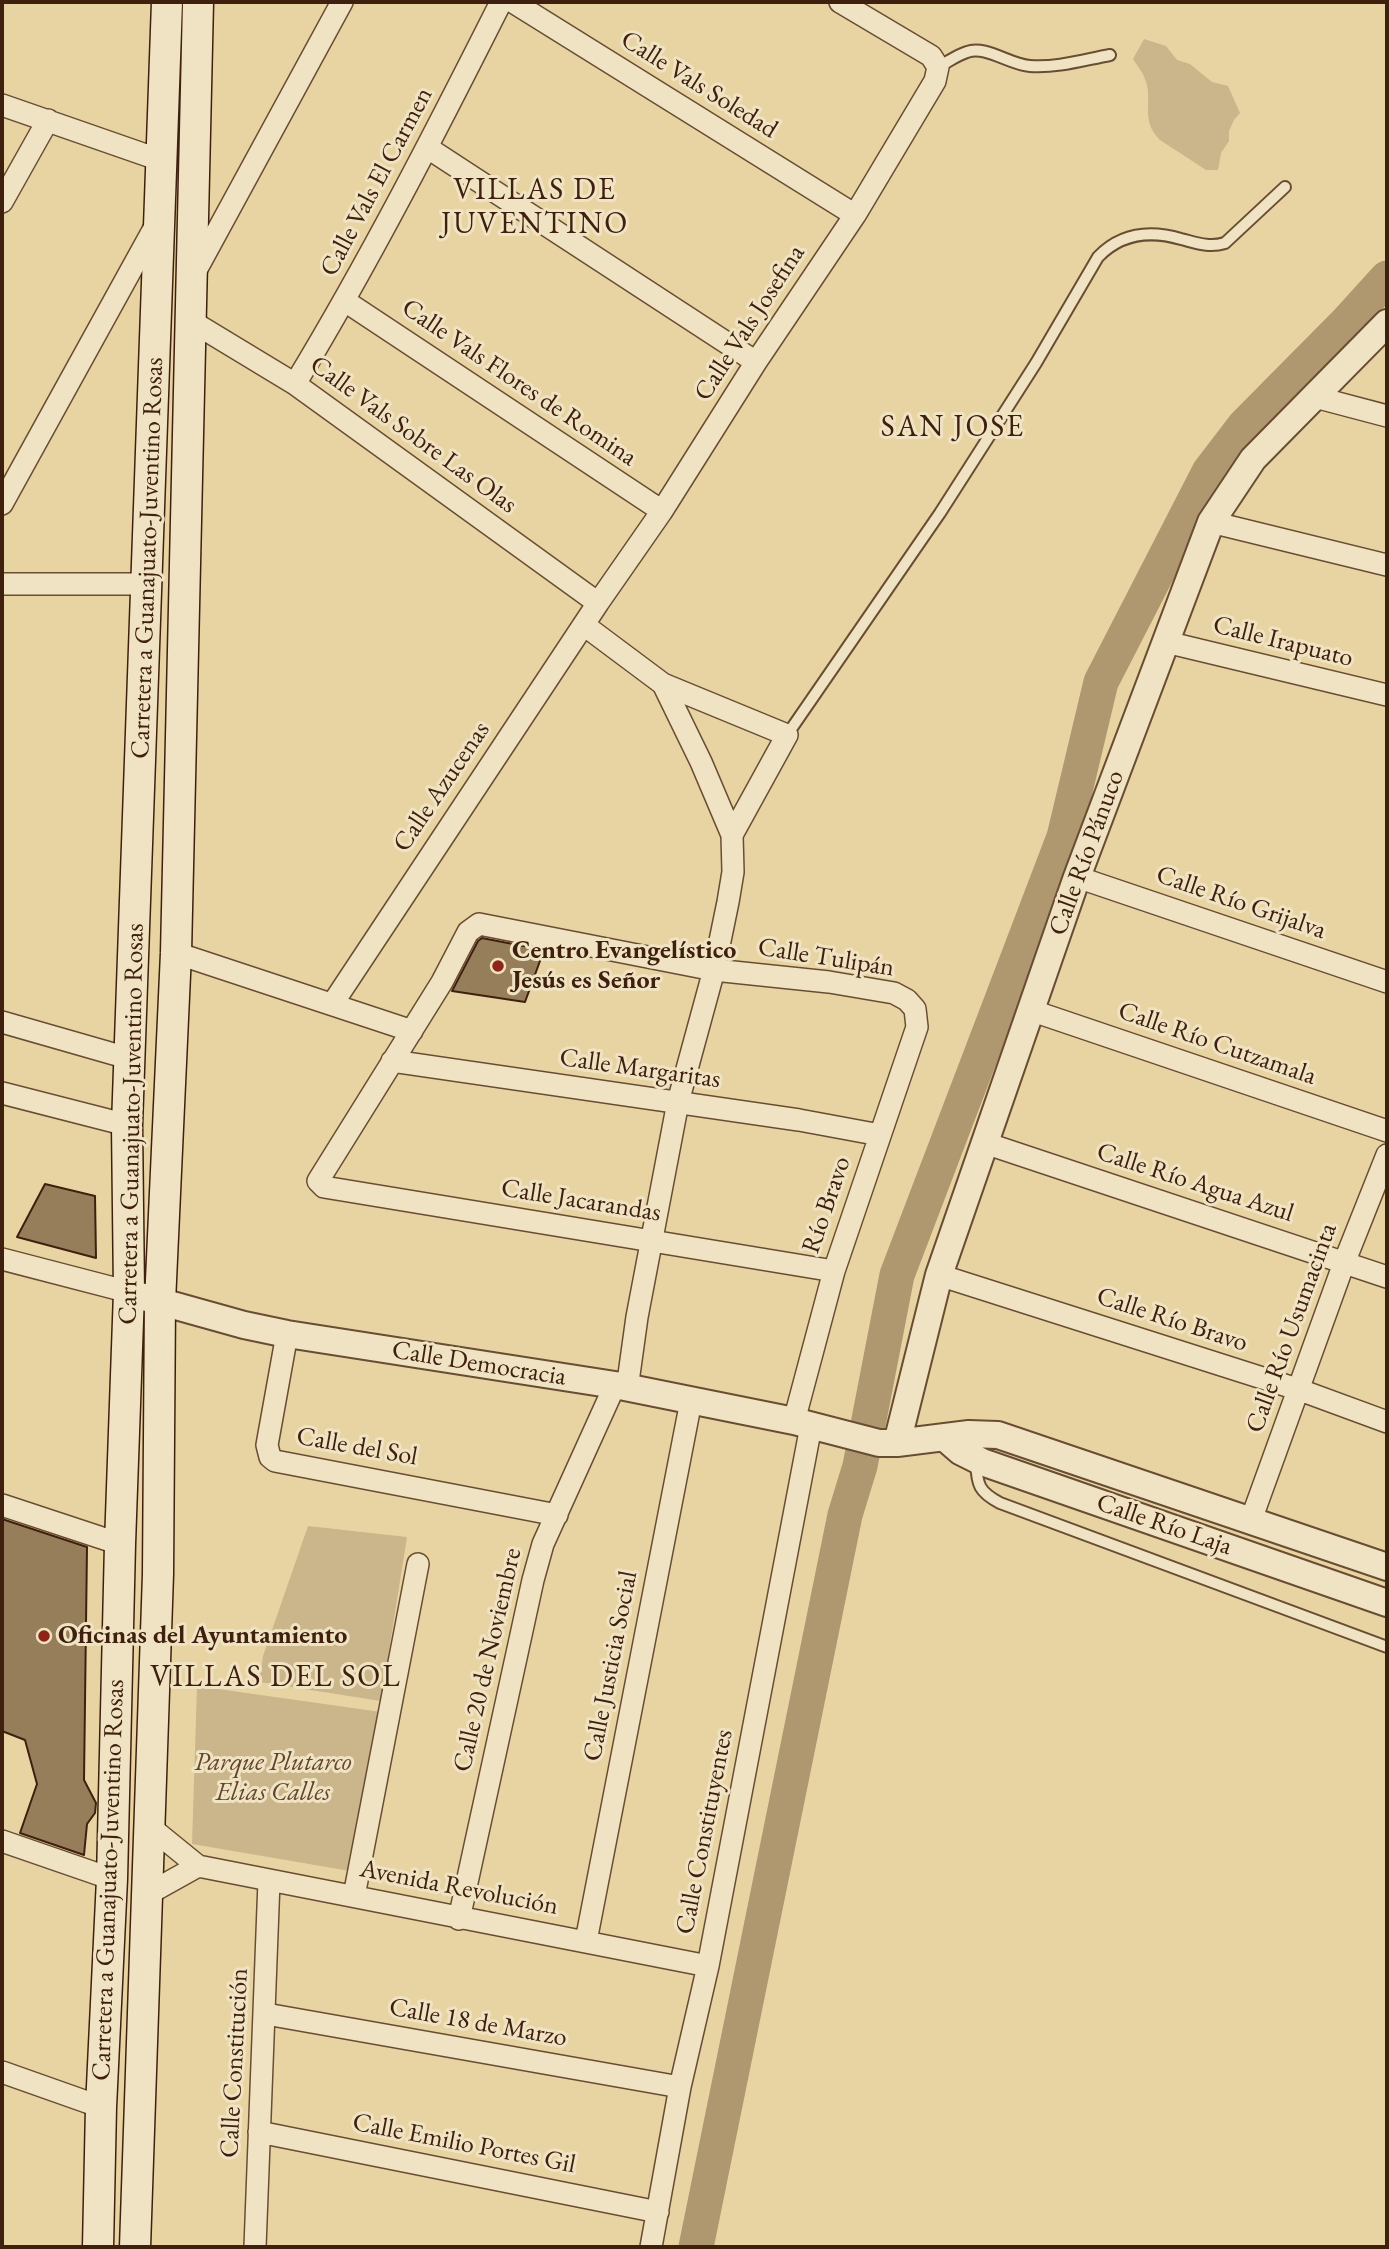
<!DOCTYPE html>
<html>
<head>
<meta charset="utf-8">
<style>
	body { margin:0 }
	#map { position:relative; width:1389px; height:2249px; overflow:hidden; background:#e8d4a3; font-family:"EB Garamond",serif }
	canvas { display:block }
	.frame { position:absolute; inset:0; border:4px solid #3f200e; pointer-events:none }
</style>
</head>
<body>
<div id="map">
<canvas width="1389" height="2249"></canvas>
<div class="frame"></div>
</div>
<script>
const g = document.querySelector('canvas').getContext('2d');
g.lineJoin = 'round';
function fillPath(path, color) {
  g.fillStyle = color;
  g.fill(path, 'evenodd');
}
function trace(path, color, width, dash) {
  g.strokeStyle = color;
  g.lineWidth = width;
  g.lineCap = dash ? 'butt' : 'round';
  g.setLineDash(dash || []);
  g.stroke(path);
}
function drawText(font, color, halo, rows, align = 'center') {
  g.font = font + ' "EB Garamond",serif';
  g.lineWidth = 6;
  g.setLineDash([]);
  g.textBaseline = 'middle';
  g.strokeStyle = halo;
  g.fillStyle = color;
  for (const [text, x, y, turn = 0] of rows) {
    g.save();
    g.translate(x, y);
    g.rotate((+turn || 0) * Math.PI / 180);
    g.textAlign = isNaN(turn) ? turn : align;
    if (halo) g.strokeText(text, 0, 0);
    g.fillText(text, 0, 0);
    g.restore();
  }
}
fillPath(new Path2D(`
	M1144 39 1166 46 1177 60 1190 64 1212 82 1228 86 1240 113 1234 120 1229 131V141L1221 153 1218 170H1206L1160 140C1139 119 1154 101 1145 79 1143 72 1137 66 1133 59Z
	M308 1526 407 1537 381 1701 259 1682 263 1656Z
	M197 1686 381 1712 350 1871 192 1844Z`), '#cbb58a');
trace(new Path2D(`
	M696 2247 845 1515 860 1466 897 1275 1064 837 1101 682 1209 472 1245 425 1348 321 1387 278`), '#af9770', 35);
const building = new Path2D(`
	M482 938 544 950 525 1002 452 991 478 941Z
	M45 1184 95 1196 96 1258 17 1237Z
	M2 1519 87 1547 84 1780 96 1803 95 1813 87 1824 84 1855 20 1833 37 1784 25 1740 2 1731Z`);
fillPath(building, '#977e5b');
trace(building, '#3f200e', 2);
const service = new Path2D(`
	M938 67C948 62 957 55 967 52 986 45 1010 65 1030 66 1057 68 1083 60 1110 55
	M787 735 940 513 1036 363 1098 257C1121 233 1150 230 1181 239 1197 243 1209 248 1225 243L1285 187
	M976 1462C977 1485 979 1492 1000 1503L1387 1647`);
const minor = new Path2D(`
	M513 2 855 215
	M2 105 163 161
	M428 148 756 362
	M2 202 48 120
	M194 274 342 2
	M345 301 662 511
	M191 321 295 384 598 603
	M295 384C370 260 436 131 501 2
	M1315 397 1387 416
	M2 504 157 223
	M1211 522 1387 565
	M2 584H147
	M584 625 663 684 701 762 732 835 733 872 728 902 714 970 678 1102 637 1317 627 1389
	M1166 642 1387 695
	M663 684 787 735 732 835
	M1077 877 1387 982
	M176 953 412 1031
	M333 1003 598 603 662 511 756 362 855 215 935 81 938 67 931 56 840 2
	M1030 1010 1387 1131
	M2 1022 131 1059
	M392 1061 799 1120 880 1135
	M2 1093 127 1125
	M985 1143 1387 1277
	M2 1259 129 1292
	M939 1275 1300 1390 1387 1422
	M287 1334 267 1445 270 1457 275 1461 557 1515
	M794 1421 834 1271 917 1027 915 1009 907 1000 894 993 829 982 714 970 479 924 468 932 442 982 318 1181 324 1187 834 1271
	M2 1505 120 1544
	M1251 1520 1344 1263 1387 1155
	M150 1827 198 1866 708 1966
	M2 1841 112 1879
	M146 1895 198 1866
	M354 1896 418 1564
	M459 1919 533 1580 543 1544 615 1385
	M586 1941 691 1401
	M266 2014 680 2087
	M2 2072 101 2107
	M259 2132 658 2212
	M255 2247 269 1881
	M651 2247 680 2087 708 1966 811 1426`);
const tertiary = new Path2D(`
	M140 1296 244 1325 287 1334 615 1385 794 1421 879 1443H897L969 1434 998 1435 1387 1567
	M945 1438 960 1451 982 1462 1387 1603
	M897 1443 939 1275 1077 877 1211 522 1253 459 1387 323`);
const secondary = new Path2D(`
	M98 2247 101 2107 112 1879 120 1544 129 1292 127 1125 167 2
	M135 2247 158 1574 160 1302 176 953 198 2`);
trace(service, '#694d33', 14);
trace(minor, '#694d33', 24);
trace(tertiary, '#694d33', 30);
trace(secondary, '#3f200e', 33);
trace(service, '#f0e3c3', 10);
trace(minor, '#f0e3c3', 21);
trace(tertiary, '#f0e3c3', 26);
trace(secondary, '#f0e3c3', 30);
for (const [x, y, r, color] of [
	[498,966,7,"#8f2418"],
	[44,1636,7,"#8f2418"]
]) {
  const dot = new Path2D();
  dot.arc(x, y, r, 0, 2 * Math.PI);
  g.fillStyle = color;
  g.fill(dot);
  trace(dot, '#f0e3c3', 2.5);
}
drawText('26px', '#3f200e', '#f0e3c3', [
	["Calle Vals Soledad",699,85,32],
	["Calle Vals El Carmen",377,182,-62],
	["Calle Vals Josefina",750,323,-57],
	["Calle Vals Flores de Romina",519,383,34],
	["Calle Vals Sobre Las Olas",413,435,36],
	["Carretera a Guanajuato-Juventino Rosas",148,558,-88],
	["Calle Irapuato",1283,642,14],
	["Calle Azucenas",442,787,-56],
	["Calle Río Pánuco",1087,853,-70],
	["Calle Río Grijalva",1241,903,19],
	["Calle Tulipán",826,958,9],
	["Calle Río Cutzamala",1217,1044,19],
	["Calle Margaritas",640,1069,8],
	["Carretera a Guanajuato-Juventino Rosas",132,1124,-89],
	["Calle Río Agua Azul",1195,1183,18],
	["Calle Jacarandas",581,1201,9],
	["Río Bravo",827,1205,-71],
	["Calle Río Bravo",1172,1320,18],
	["Calle Río Usumacinta",1292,1328,-70],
	["Calle Democracia",479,1364,9],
	["Calle del Sol",357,1447,10],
	["Calle Río Laja",1164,1525,19],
	["Calle 20 de Noviembre",488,1660,-77],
	["Calle Justicia Social",611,1666,-79],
	["Calle Constituyentes",705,1832,-79],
	["Carretera a Guanajuato-Juventino Rosas",109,1880,-88],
	["Avenida Revolución",459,1888,11],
	["Calle 18 de Marzo",478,2023,10],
	["Calle Constitución",235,2063,-87],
	["Calle Emilio Portes Gil",464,2144,11]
]);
drawText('bold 26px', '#3f200e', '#f0e3c3', [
	["Centro Evangelístico",512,951],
	["Jesús es Señor",512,981],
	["Oficinas del Ayuntamiento",58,1636]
], 'left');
drawText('italic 26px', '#62452d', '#f0e3c3', [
	["Parque Plutarco",273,1763],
	["Elias Calles",273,1793]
]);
g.letterSpacing = '2px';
drawText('30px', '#3f200e', '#f0e3c3', [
	["VILLAS DE",535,191],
	["JUVENTINO",535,225],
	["SAN JOSE",953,428],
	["VILLAS DEL SOL",276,1678]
]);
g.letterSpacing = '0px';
</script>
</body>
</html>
